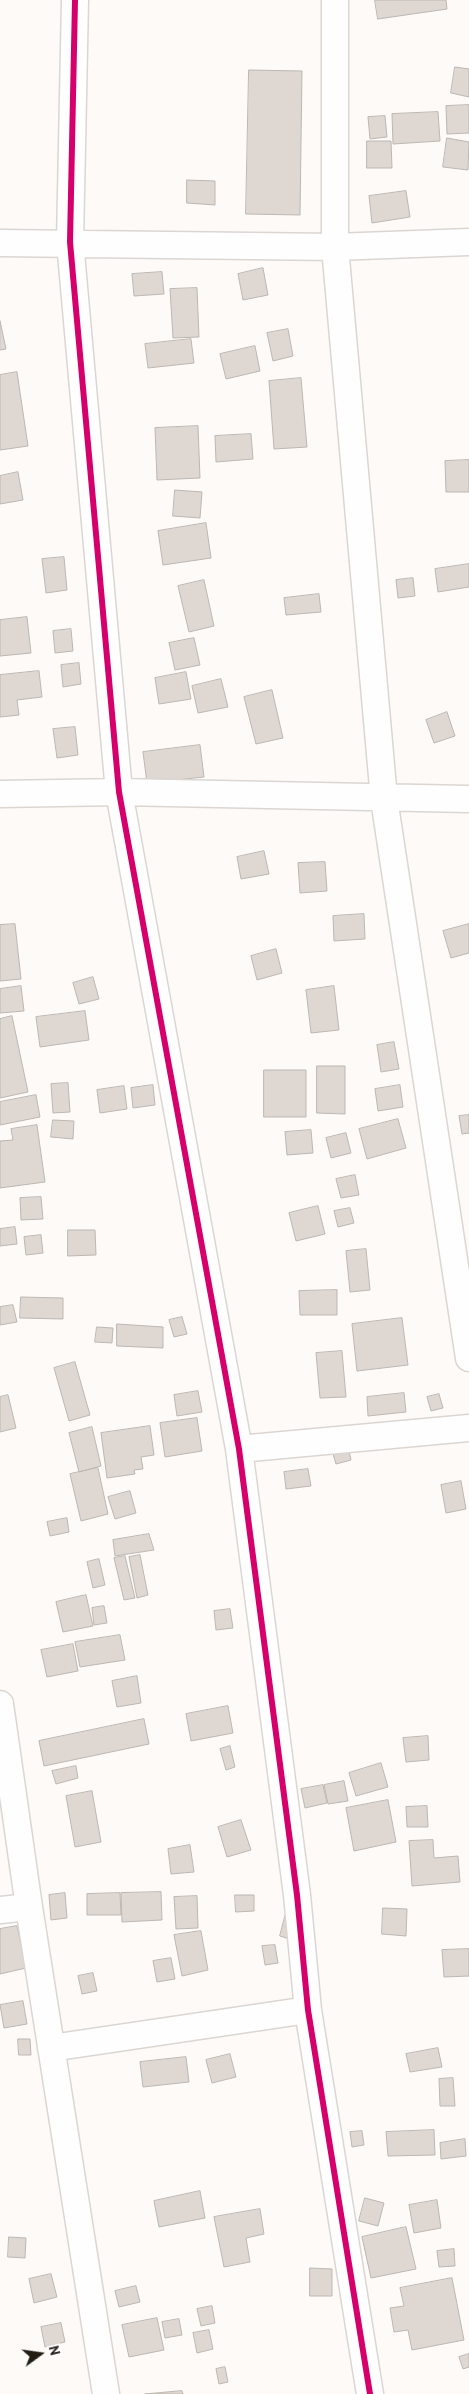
<!DOCTYPE html>
<html>
<head>
<meta charset="utf-8">
<style>
	body { margin:0 }
	#map { position:relative; width:469px; height:2394px; overflow:hidden; background:#fdfaf8; font-family:"PT Sans",sans-serif }
	canvas { display:block }
	.north { position:absolute; left:15px; top:2329px; width:50px; height:50px; -webkit-text-stroke:4px #fff; paint-order:stroke; rotate:76deg; font-size:14px; font-weight:700; line-height:20px; text-align:center; color:#241d16 }
	.north::after { content:''; display:block; margin:auto; width:18px; height:22px; background:#241d16; clip-path:polygon(50% 0,100% 100%,50% 72%,0 100%) }
</style>
</head>
<body>
<div id="map">
<canvas width="469" height="2394"></canvas>
<div class="north">N</div>
</div>
<script>
const g = document.querySelector('canvas').getContext('2d');
g.lineJoin = 'round';
function fillPath(path, color) {
  g.fillStyle = color;
  g.fill(path, 'evenodd');
}
function trace(path, color, width, dash) {
  g.strokeStyle = color;
  g.lineWidth = width;
  g.lineCap = dash ? 'butt' : 'round';
  g.setLineDash(dash || []);
  g.stroke(path);
}
const building = new Path2D(`
	M375 0H446L447 9 378 19Z
	M455 67 469 69V97L451 93Z
	M249 70 302 71 300 215 246 214Z
	M469 105V133L447 134 446 106Z
	M438 112 440 141 393 144 392 114Z
	M385 116 387 137 370 139 368 117Z
	M447 138 469 142 468 170 443 167Z
	M367 141H391L392 168H367Z
	M187 180 215 181V205L187 203Z
	M406 191 410 217 372 223 369 196Z
	M263 268 268 295 243 300 238 274Z
	M162 272 164 294 134 296 132 274Z
	M197 288 199 337 173 338 170 289Z
	M0 321 6 349 0 350Z
	M288 329 293 356 273 361 267 333Z
	M191 339 194 363 148 368 145 344Z
	M255 346 260 371 226 379 220 354Z
	M17 372 28 446 0 450V375Z
	M301 378 307 447 274 449 269 381Z
	M198 426 200 478 157 480 155 428Z
	M251 434 253 459 216 462 215 436Z
	M469 460V492H446L445 461Z
	M18 472 23 500 0 504V476Z
	M175 490 202 492 200 518 173 516Z
	M206 523 211 558 163 565 158 531Z
	M64 557 67 590 46 593 42 559Z
	M469 564V587L438 592 435 569Z
	M413 578 415 596 398 598 396 580Z
	M204 580 214 626 189 632 178 586Z
	M319 594 321 612 286 615 284 598Z
	M27 617 31 653 0 656V620Z
	M71 629 73 651 55 653 53 631Z
	M194 638 200 665 175 670 169 643Z
	M79 663 81 684 63 687 61 665Z
	M39 671 42 697 17 700 19 715 0 717V675Z
	M186 672 191 699 159 704 155 678Z
	M221 679 228 707 198 713 192 686Z
	M272 690 283 738 256 744 244 697Z
	M447 712 455 736 434 743 426 720Z
	M75 727 78 755 57 758 53 729Z
	M200 745 204 777 147 783 143 752Z
	M264 851 269 874 241 879 237 857Z
	M325 862 327 891 300 893 298 863Z
	M364 914 365 939 334 941 333 916Z
	M15 924 21 979 0 981V925Z
	M469 924V953L451 958 443 931Z
	M276 949 282 973 257 980 251 956Z
	M93 977 99 999 79 1004 73 983Z
	M21 986 24 1011 0 1013V989Z
	M334 986 339 1030 311 1033 306 990Z
	M85 1011 89 1040 40 1047 36 1017Z
	M12 1016 28 1092 0 1098V1019Z
	M394 1042 399 1069 381 1072 377 1045Z
	M317 1066H345V1114L317 1113Z
	M264 1070H306V1117H264Z
	M68 1083 70 1112 53 1113 51 1084Z
	M153 1085 155 1105 133 1108 131 1088Z
	M400 1085 403 1107 378 1111 375 1089Z
	M124 1086 127 1109 100 1113 97 1090Z
	M36 1095 40 1117 0 1125V1102Z
	M469 1115V1133L462 1134 459 1116Z
	M398 1119 406 1148 367 1159 359 1129Z
	M53 1120 74 1121 73 1139 51 1137Z
	M37 1125 45 1182 0 1188V1141L13 1140 11 1129Z
	M311 1130 313 1153 287 1155 285 1132Z
	M346 1133 351 1153 331 1158 326 1138Z
	M355 1175 359 1195 341 1198 336 1179Z
	M41 1197 43 1219 21 1220 20 1198Z
	M318 1206 325 1234 296 1241 289 1213Z
	M350 1208 354 1223 338 1227 334 1211Z
	M15 1227 17 1244 0 1246V1229Z
	M68 1230H95L96 1255 68 1256Z
	M41 1235 43 1253 26 1255 24 1237Z
	M366 1249 370 1290 350 1292 346 1251Z
	M337 1290V1315H300L299 1291Z
	M21 1297 63 1298V1319L20 1318Z
	M13 1305 17 1322 0 1325V1307Z
	M182 1317 187 1334 174 1337 169 1320Z
	M402 1318 408 1365 357 1371 352 1324Z
	M117 1324 163 1327V1348L117 1346Z
	M97 1327 113 1328 112 1343 95 1342Z
	M342 1351 346 1397 320 1398 316 1353Z
	M75 1362 90 1415 69 1421 54 1368Z
	M198 1391 202 1412 177 1416 174 1395Z
	M404 1393 406 1412 368 1416 367 1397Z
	M439 1394 443 1408 431 1411 427 1397Z
	M8 1395 16 1428 0 1432V1397Z
	M197 1418 202 1451 165 1457 160 1423Z
	M150 1426 154 1455 141 1457 143 1469 134 1470 135 1474 107 1478 101 1433Z
	M92 1427 101 1466 79 1472 69 1433Z
	M347 1442 351 1460 336 1464 331 1447Z
	M98 1468 108 1514 81 1521 70 1474Z
	M308 1469 311 1486 286 1489 284 1472Z
	M461 1481 466 1509 446 1513 441 1485Z
	M130 1491 136 1513 115 1519 108 1497Z
	M67 1518 69 1532 50 1536 47 1522Z
	M149 1534 154 1550 115 1556 113 1540Z
	M140 1555 148 1595 137 1598 129 1557Z
	M125 1556 135 1598 124 1600 114 1558Z
	M99 1559 105 1585 93 1588 87 1562Z
	M86 1595 93 1626 63 1632 56 1602Z
	M104 1606 107 1623 94 1625 92 1608Z
	M230 1609 233 1628 216 1630 214 1611Z
	M120 1635 125 1660 80 1667 75 1642Z
	M73 1644 78 1671 47 1677 41 1650Z
	M137 1676 141 1703 117 1707 112 1681Z
	M228 1706 233 1733 191 1741 186 1714Z
	M144 1719 149 1744 44 1766 39 1741Z
	M428 1736 429 1760 406 1762 403 1738Z
	M230 1746 235 1767 226 1770 220 1749Z
	M381 1763 388 1787 356 1796 349 1773Z
	M76 1766 78 1778 56 1784 52 1771Z
	M344 1781 348 1801 328 1804 324 1785Z
	M323 1785 327 1803 305 1808 301 1789Z
	M92 1791 101 1842 75 1847 66 1796Z
	M388 1800 396 1842 354 1851 346 1808Z
	M427 1806 428 1827H407L406 1807Z
	M241 1820 251 1850 227 1857 218 1827Z
	M433 1840 434 1858 458 1856 460 1882 412 1886 409 1841Z
	M190 1845 194 1872 171 1874 168 1849Z
	M161 1892 162 1920 122 1922 121 1893Z
	M65 1893 67 1918 51 1920 49 1895Z
	M120 1893 121 1915H87V1894Z
	M235 1895H254V1911L236 1912Z
	M197 1896 198 1928 176 1929 174 1897Z
	M383 1908 407 1909 406 1936 382 1934Z
	M286 1912 289 1939 280 1936Z
	M17 1926 26 1968 0 1974V1929Z
	M201 1931 208 1970 182 1976 174 1935Z
	M275 1945 278 1963 265 1965 262 1946Z
	M469 1949V1976L444 1977 442 1950Z
	M171 1958 175 1979 157 1982 153 1961Z
	M93 1973 97 1991 82 1994 78 1976Z
	M23 2001 27 2024 4 2028 0 2005Z
	M18 2039H30L31 2055H19Z
	M438 2048 442 2067 410 2072 406 2054Z
	M230 2054 236 2077 212 2083 206 2060Z
	M186 2057 189 2082 143 2087 140 2062Z
	M453 2078 455 2106H440L439 2079Z
	M434 2130 435 2155 388 2156 386 2132Z
	M362 2131 364 2145 352 2147 350 2132Z
	M465 2139 466 2156 441 2159 440 2143Z
	M200 2191 205 2218 159 2227 154 2201Z
	M365 2198 384 2203 378 2226 359 2221Z
	M437 2200 441 2228 414 2233 409 2205Z
	M260 2209 264 2234 246 2238 250 2262 224 2267 214 2217Z
	M406 2227 416 2269 371 2278 362 2237Z
	M9 2237 26 2238 25 2258 8 2257Z
	M454 2249 455 2266 439 2267 437 2251Z
	M310 2268 332 2269V2296H310Z
	M51 2274 57 2297 34 2303 29 2279Z
	M452 2278 464 2340 412 2350 408 2330 394 2332 390 2308 404 2306 400 2288Z
	M136 2286 140 2302 119 2307 115 2291Z
	M212 2306 215 2323 201 2326 197 2309Z
	M157 2318 164 2350 129 2357 122 2325Z
	M179 2319 182 2335 165 2338 162 2322Z
	M61 2323 65 2342 45 2347 41 2327Z
	M209 2330 213 2349 197 2353 193 2333Z
	M469 2354V2367L463 2369 459 2357Z
	M225 2367 228 2382 219 2384 216 2369Z
	M182 2391 183 2394H145Z`);
fillPath(building, '#dfd7d1');
trace(building, '#bcb7b3', 1);
const minor = new Path2D(`
	M75 0 70 242 119 792 239 1449 297 1895 308 2010 370 2394
	M335 0V247L384 799 469 1358
	M0 243 335 247 469 242
	M0 794 119 792 469 799
	M239 1449 469 1428
	M0 1704 29 1907 106 2394
	M0 1910 29 1907
	M51 2048 308 2010`);
trace(minor, '#dbd6d2', 29);
trace(minor, '#fffefe', 26);
trace(new Path2D(`
	M75 0 70 242 119 792 239 1449 297 1895 308 2010 370 2394`), '#d6006c', 6);
</script>
</body>
</html>
